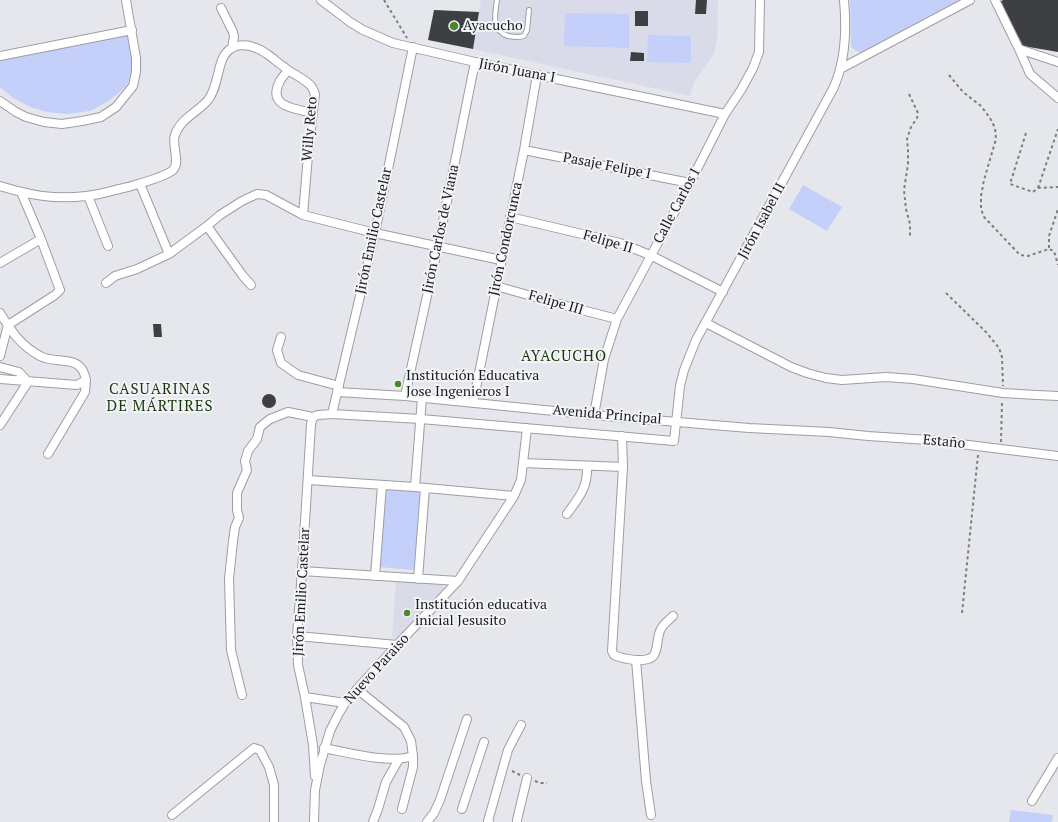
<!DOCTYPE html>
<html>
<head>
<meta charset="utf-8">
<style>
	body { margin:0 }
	canvas { display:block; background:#e5e7ec }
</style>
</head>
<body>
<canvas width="1058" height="822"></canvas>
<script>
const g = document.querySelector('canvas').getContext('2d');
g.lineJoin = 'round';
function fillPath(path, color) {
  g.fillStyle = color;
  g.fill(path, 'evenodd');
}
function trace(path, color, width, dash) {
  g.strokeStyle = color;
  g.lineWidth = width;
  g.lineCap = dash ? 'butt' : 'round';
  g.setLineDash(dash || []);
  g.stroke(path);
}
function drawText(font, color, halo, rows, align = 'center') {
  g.font = font + ' "PT Serif",serif';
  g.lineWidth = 4;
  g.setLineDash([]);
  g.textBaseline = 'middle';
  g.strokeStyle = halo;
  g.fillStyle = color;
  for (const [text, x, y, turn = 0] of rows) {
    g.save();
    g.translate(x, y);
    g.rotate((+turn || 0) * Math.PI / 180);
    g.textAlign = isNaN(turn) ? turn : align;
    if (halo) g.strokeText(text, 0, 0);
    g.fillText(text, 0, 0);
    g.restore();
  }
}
fillPath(new Path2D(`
	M481 0H718L717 39 714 54 694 82 690 96 473 49Z
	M396 579 439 582 444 588 398 637 392 638Z`), '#d9dce8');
fillPath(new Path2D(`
	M850 0H958L959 1 862 53C857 52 854 50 851 46Z
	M565 13 629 14V48L564 46Z
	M127 34 131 40 133 56 132 69 128 83 125 87 121 91 107 102 90 111 67 114 47 112 30 107 13 98 0 87V58Z
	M648 35 691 36V63L647 62Z
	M803 185 842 207 827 231 789 209Z
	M387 487 420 491 414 570 379 567Z
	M1011 810 1053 815 1052 822H1009Z`), '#c4cffa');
fillPath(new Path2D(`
	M696 0H707L706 14H695Z
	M1003 0H1058V52L1023 46 1000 2Z
	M434 10 479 12 473 49 428 40Z
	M635 11H648V26H635Z
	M631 52 644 53V61H630Z
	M153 324H161L162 337H154Z
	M262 401a7 7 0 1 1 14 0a7 7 0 1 1-14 0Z`), '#3e3f43');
const service = new Path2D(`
	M497 0C495 13 491 31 508 36 514 37 518 38 524 36L527 30 529 10`);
const minor = new Path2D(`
	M321 0 350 22 363 30 393 43 475 62 537 75 725 114
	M995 0 1019 49 1030 74 1058 98
	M221 8 233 32 234 37 232 48
	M1019 49 1058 62
	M0 56 132 30
	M840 69 970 0
	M288 71C285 74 282 77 280 81 266 107 296 109 313 113
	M0 101 16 112 26 117 44 122 62 124 82 121 101 117 116 107 133 86 136 72V58L126 0
	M524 150 690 183
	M140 184 169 254
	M0 186C30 195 54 200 86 196 100 195 114 190 128 187 138 184 165 177 173 170 181 162 171 144 175 135 180 119 198 112 208 100 216 90 217 75 221 63 228 40 250 42 267 54 273 58 278 63 284 67 292 74 304 78 311 86 313 88 314 92 315 94L308 155 303 215
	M88 196 108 246
	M510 217 620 243 650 255 723 292
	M207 226 243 276 251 285
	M0 263 41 239
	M106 283 115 276 137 269 169 254 207 226 220 215 242 201 257 194 266 195 303 215 375 233 501 260
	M496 286 574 308 617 319
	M0 313C12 332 20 345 40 356 52 363 73 357 81 368 84 371 85 376 86 380
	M706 323 791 367 807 373 826 378 842 380 886 377 913 379 1003 393 1037 395 1058 396
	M281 337 277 350 281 363 298 375 339 386
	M0 356 8 325 55 295 60 290 41 239 21 192
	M0 367 19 372 28 382 0 425
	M0 379 77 385 86 380
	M337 392 405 396 594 415 749 428 829 432 868 436 928 440 1058 456
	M405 396 438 246 475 62
	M473 403 524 150 537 75
	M332 414 375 233 413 47
	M594 415 604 359 617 319 690 183 725 114 741 90 753 68 759 52 760 0
	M313 417 318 415 332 414 421 419 674 441 680 386 684 370 696 340 834 87C836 81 839 75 840 69 846 47 846 22 844 0
	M313 417 311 424 302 571 297 636 298 665 305 697 313 745 315 776
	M622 436 623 467 612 651 614 655C623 659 651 665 655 653 658 646 657 638 660 631 662 625 668 621 673 616
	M48 454 85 392 86 380
	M523 463 623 467
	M308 480 415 487 514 496
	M415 487 422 398
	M567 514C579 497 588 488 587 466
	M302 571 458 581
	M375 576 382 485
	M418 579 425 488
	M297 636 397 645
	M636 660 646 781 651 815
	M357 689 404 727 411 741 413 756V767L402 809
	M242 695 231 650 229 579 233 541 235 527 239 518 237 510V493L247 470 245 461 248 451 257 439 260 427 270 419 288 412 313 417
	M305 697 345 703
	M324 748C349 753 390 764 413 756
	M1032 801 1058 758
	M462 809 484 742
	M172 815 254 748 260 750 269 767 274 785V822
	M517 820 527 778
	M314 822 315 790 320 765 330 731 338 715 345 703 357 689 397 645 458 581 514 496 521 480 527 428
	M373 822 378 809 386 782 399 759
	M427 822 434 813 440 800 467 719
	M489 822 488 821 508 750 521 725`);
trace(service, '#9d9ea3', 6);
trace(minor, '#9d9ea3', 10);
trace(new Path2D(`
	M384 0 407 38
	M949 75 963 92 981 106 990 118 995 128 996 139 984 180 981 196V209L984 217 1020 255 1028 256 1049 249 1054 251 1058 265
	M909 94 918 113 917 118 911 127 907 139 908 150V164L904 190 906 209 910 224V237
	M1026 133 1010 184 1033 192 1038 188 1058 187
	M1038 188 1058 129
	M1049 248V236L1058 209
	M946 293 986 332 999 348 1002 357 1003 386
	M1001 442 1002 402
	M962 613 978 455
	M512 771 520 775
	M535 781 540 783H547`), '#7c7d81', 2, [3, 3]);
trace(service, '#fff', 4);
trace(minor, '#fff', 8);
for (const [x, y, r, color] of [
	[454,26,5,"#498827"],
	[398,384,4,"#498827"],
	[407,613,4,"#498827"]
]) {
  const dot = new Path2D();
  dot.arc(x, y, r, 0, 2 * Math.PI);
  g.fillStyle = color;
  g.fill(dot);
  trace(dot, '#f2f4f9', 1.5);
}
drawText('14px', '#1b1b1d', '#f2f4f9', [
	["Ayacucho",463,26],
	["Institución Educativa",406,376],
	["Jose Ingenieros I",406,392],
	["Institución educativa",415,605],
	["inicial Jesusito",415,621]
], 'left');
drawText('14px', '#1b1b1d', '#f2f4f9', [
	["Jirón Juana I",517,71,11],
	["Willy Reto",310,129,-85],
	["Pasaje Felipe I",607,166,11],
	["Calle Carlos I",677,206,-62],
	["Jirón Isabel II",762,221,-62],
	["Jirón Carlos de Viana",441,229,-78],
	["Jirón Emilio Castelar",374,231,-78],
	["Jirón Condorcunca",506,239,-78],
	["Felipe II",608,242,16],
	["Felipe III",556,303,16],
	["Avenida Principal",607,415,5],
	["Estaño",944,442,5],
	["Jirón Emilio Castelar",302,592,-87],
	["Nuevo Paraiso",377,669,-48]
]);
g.letterSpacing = '1px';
drawText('15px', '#193708', '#f2f4f9', [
	["AYACUCHO",564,357],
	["CASUARINAS",160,390],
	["DE MÁRTIRES",160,407]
]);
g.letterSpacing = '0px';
</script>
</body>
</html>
